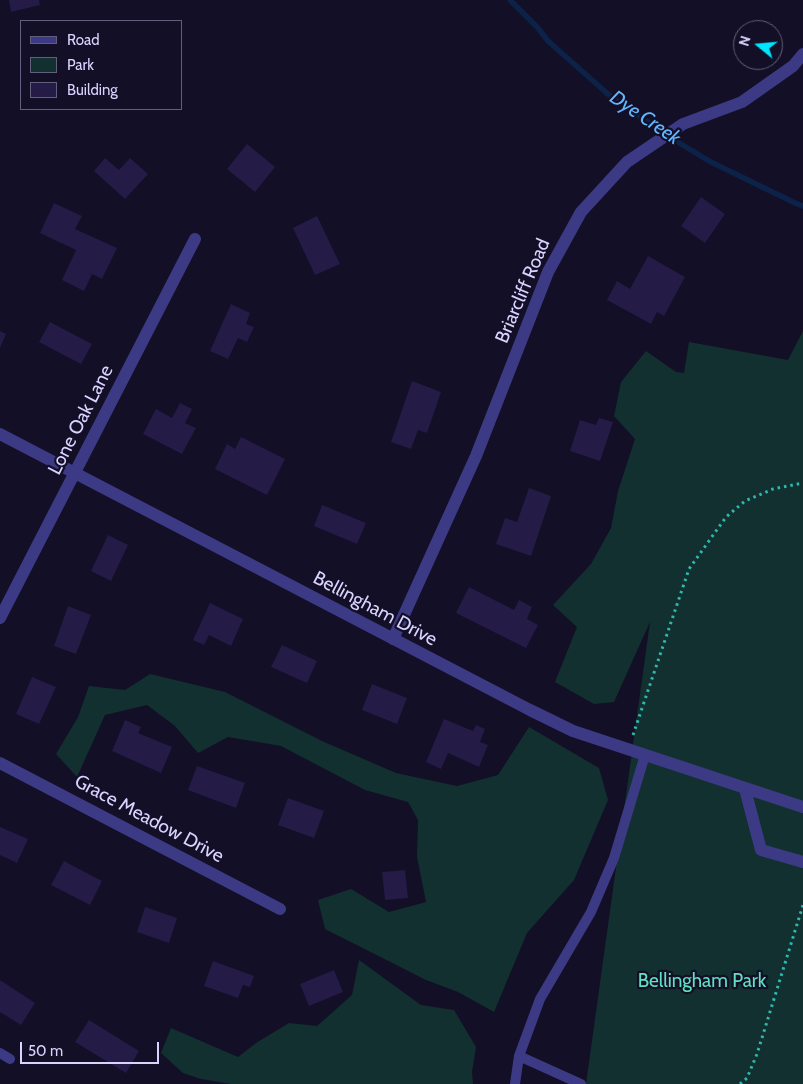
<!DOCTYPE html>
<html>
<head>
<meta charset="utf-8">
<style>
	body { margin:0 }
	#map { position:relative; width:803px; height:1084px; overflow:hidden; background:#130f26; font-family:Cabin,sans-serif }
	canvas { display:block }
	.legend { position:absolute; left:20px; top:20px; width:162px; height:90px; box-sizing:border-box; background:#130f26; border:1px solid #625e7d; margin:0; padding:6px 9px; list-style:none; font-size:15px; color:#d9d4ff }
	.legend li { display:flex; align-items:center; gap:10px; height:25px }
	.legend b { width:25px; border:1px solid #625e7d }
	.north { position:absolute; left:733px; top:20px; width:50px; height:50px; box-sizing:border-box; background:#130f26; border:1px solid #625e7d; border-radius:50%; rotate:287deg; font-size:14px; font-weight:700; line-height:20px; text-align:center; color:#d9d4ff }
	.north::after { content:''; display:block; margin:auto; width:18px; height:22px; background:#00e5ff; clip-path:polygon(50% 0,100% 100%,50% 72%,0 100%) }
	.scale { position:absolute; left:20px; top:1042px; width:139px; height:22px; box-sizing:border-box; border:2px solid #d9d4ff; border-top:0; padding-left:6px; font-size:15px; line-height:18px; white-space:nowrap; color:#d9d4ff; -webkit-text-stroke:4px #130f26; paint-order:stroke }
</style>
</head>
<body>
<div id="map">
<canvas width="803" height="1084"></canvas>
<ul class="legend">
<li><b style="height:6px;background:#3d3a85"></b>Road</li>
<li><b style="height:14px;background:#12302f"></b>Park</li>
<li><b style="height:14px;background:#241b47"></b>Building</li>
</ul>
<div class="north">N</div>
<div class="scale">50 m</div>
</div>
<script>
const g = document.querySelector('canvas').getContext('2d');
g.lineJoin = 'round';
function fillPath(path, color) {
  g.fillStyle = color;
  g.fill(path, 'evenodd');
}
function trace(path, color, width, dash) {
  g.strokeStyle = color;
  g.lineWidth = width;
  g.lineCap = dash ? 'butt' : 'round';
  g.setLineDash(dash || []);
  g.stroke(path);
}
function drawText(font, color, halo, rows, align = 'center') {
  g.font = font + ' Cabin,sans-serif';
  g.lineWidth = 4.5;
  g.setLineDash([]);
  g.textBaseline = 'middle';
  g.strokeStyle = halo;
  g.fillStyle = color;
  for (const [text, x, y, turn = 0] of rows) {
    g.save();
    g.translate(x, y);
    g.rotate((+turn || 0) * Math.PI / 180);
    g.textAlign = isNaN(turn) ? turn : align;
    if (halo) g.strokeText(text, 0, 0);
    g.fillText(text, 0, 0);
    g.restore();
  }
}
fillPath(new Path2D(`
	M803 331V1084H586L650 622 614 702 594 704 555 682 577 627 553 605 591 564 611 528 618 491 635 439 614 416 621 382 646 351 676 372 684 373 689 342 788 360Z
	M150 674 225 692 322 741 396 773 457 786 498 775 529 727 599 768 608 800 574 880 527 933 494 1012 458 992 426 980 325 929 318 900 351 889 389 912 426 902 417 857 418 820 408 802 365 790 281 746 228 737 198 753 175 726 147 705 105 715 77 777 56 754 78 717 89 686 125 690Z
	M359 960 421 1005 454 1010 476 1047 472 1072 473 1084H231L201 1079 183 1073 161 1053 171 1028 238 1057 256 1043 289 1023 317 1026 352 995Z`), '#12302f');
trace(new Path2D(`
	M510 0 538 28 548 41 609 95 673 139 709 161 795 203 803 206`), '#0c2248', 5.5);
fillPath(new Path2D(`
	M9 0H39L40 5 11 12Z
	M247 144 275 167 255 192 227 169Z
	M105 158 119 170 130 158 148 174 125 199 94 171Z
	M701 197 725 214 705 243 681 226Z
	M54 203 82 216 75 229 117 248 102 279 92 274 84 291 62 280 76 250 40 233Z
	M317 216 340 264 315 275 293 228Z
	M648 256 685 277 664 316 657 312 651 324 607 300 617 281 630 289Z
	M231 304 250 313 246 324 254 327 247 342 238 338 228 359 210 351Z
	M50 322 92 344 81 364 39 342Z
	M0 331 6 334 0 348Z
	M412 381 441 392 427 433 418 430 411 449 391 442Z
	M180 403 192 409 185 423 196 428 182 454 143 434 156 409 172 418Z
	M599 418 613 422 600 461 570 451 580 420 596 425Z
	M241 437 285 459 267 495 215 469 227 444 235 449Z
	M529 488 551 496 531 556 496 544 505 518 517 522Z
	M322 505 366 523 357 544 314 526Z
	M108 535 128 545 111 581 91 571Z
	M469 587 514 610 519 600 532 607 527 619 538 625 526 648 456 613Z
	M210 603 243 619 231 646 209 635 204 645 193 640Z
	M68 606 91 615 76 654 54 646Z
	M282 645 317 661 307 683 271 667Z
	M32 677 56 687 39 724 16 714Z
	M372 684 407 698 397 724 362 710Z
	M444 719 473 731 476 725 485 729 480 742 488 745 479 767 448 753 441 769 426 762Z
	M125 720 141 727 138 733 172 747 161 773 112 751Z
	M197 766 245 783 236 808 188 790Z
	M288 798 324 811 314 838 278 825Z
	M0 827 28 839 17 863 0 855Z
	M64 861 102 881 90 905 51 885Z
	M405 870 408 898 385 900 382 872Z
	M145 907 177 918 169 943 137 932Z
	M213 961 254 976 250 987 243 985 238 998 204 986Z
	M334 970 343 992 309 1006 300 984Z
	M0 980 35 1003 21 1025 0 1012Z
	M89 1020 139 1051 126 1073 75 1042Z`), '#241b47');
trace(new Path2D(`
	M633 735 689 569 726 517 745 501 773 489 803 483
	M740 1084 747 1078 757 1054 803 905`), '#2fb8b0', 3, [2.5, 4]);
trace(new Path2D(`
	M0 1053 10 1059
	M519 1056 581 1084
	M515 1084 519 1056 540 999 591 912 614 858 645 755`), '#3d3a85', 10);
trace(new Path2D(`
	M0 434 530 710 573 731 803 807
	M0 618 195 239
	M393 639 476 456 548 272 581 212 627 162 683 124 742 102 793 66 803 54
	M0 763 280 909
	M745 789 761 850 803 862`), '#3d3a85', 12);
drawText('19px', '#d9d4ff', '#130f26', [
	["Briarcliff Road",523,291,-67],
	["Lone Oak Lane",81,420,-63],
	["Bellingham Drive",375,609,28],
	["Grace Meadow Drive",149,819,28]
]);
drawText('19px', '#5fe0c0', '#130f26', [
	["Bellingham Park",702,981]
]);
drawText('italic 20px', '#62b6ff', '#130f26', [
	["Dye Creek",645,118,34]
]);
</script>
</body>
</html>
